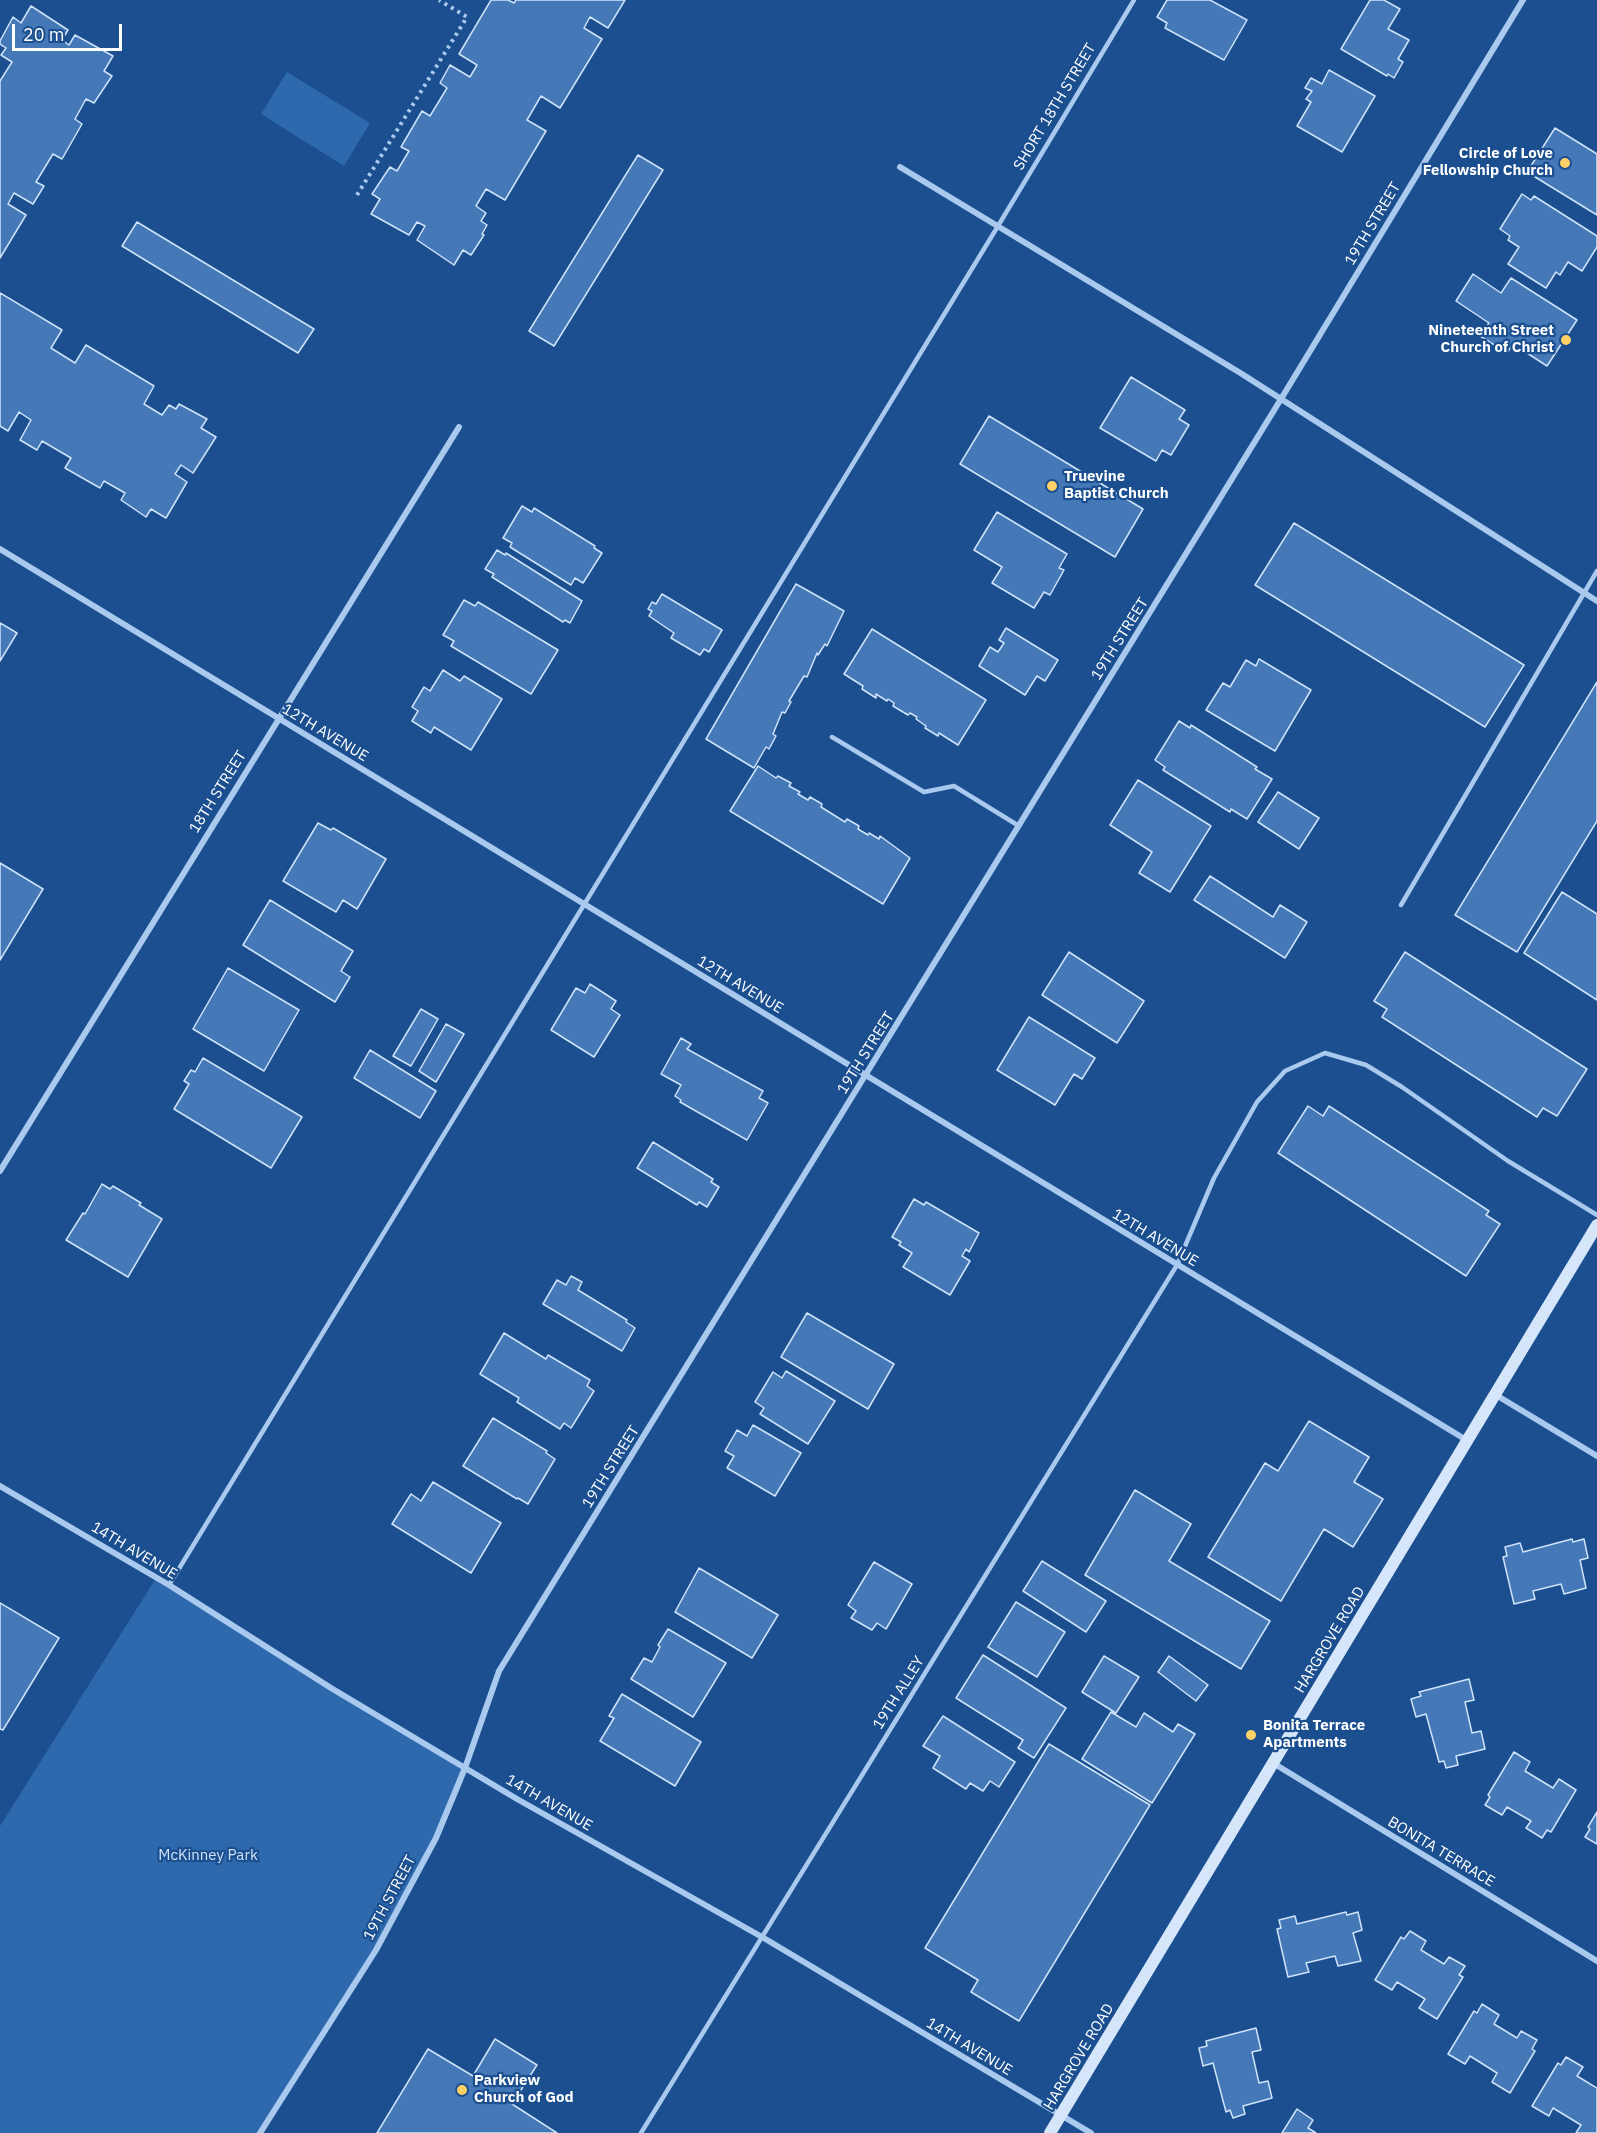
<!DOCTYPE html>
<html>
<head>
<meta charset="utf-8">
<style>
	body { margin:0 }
	#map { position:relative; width:1597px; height:2133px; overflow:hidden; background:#1b4f8f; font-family:"IBM Plex Sans",sans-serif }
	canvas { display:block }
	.scale { position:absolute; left:12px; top:24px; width:110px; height:27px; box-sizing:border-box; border:3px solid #fff; border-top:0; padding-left:8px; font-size:18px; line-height:21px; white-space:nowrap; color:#fff; -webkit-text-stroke:4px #1b4f8f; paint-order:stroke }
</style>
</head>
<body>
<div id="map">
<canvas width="1597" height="2133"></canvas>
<div class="scale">20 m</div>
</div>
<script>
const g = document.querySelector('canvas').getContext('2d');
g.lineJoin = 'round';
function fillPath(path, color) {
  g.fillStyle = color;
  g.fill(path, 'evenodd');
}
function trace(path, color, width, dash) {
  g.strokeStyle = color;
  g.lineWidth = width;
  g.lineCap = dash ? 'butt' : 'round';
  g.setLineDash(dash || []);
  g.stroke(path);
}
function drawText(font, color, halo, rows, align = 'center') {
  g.font = font + ' "IBM Plex Sans",sans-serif';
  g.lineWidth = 4.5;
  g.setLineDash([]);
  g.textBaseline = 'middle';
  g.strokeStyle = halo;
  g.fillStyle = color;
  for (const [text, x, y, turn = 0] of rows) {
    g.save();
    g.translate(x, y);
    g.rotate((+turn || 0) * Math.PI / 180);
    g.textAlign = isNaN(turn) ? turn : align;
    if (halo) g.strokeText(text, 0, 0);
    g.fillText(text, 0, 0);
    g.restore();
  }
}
fillPath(new Path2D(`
	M287 72 370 123 344 166 261 114Z
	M156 1578 465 1768 436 1838 376 1950 260 2133H0V1826Z`), '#2e69ad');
const building = new Path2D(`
	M491 0H508L514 3 516 0H625L608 28 590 17 584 28 602 39 560 108 541 96 527 120 546 131 505 200 486 189 476 206 486 213 481 221 487 225 482 234 484 235 471 255 463 250 454 265 417 240 425 226 417 222 409 235 371 214 380 199 372 194 390 167 397 171 409 151 401 147 422 111 430 116 447 88 440 83 450 65 470 77 477 65 459 54Z
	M1167 0H1210L1247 20 1224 60 1165 28 1167 23 1157 17Z
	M1370 0H1384L1400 9 1388 29 1409 40 1398 59 1403 62 1394 78 1388 74 1387 76 1341 49Z
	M31 6 68 30 62 40 69 45 75 35 113 56 104 71 112 76 94 103 86 99 75 119 82 124 62 159 53 154 36 182 44 186 33 204 14 193 8 204 26 215 0 258V81L12 62 1 55 6 48 0 44V41L13 17 21 23Z
	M1329 70 1375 96 1342 152 1297 126 1311 102 1306 99 1312 91 1305 88 1311 78 1322 84Z
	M1555 128 1597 154V215L1527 172Z
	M638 155 663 170 554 346 529 331Z
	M1522 194 1531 200 1534 196 1597 236V247L1582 271 1568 262 1560 275 1556 272 1546 288 1508 264 1519 247 1508 240 1510 236 1500 229Z
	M137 222 314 329 298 353 122 246Z
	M1473 274 1501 293 1511 278 1577 320 1547 366 1513 344 1507 353 1480 336 1489 323 1456 301Z
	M0 293 62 330 51 348 75 363 86 345 154 386 144 404 162 415 169 405 176 409 179 404 207 419 201 428 216 437 193 473 181 465 175 474 187 482 166 518 151 509 146 517 121 500 125 493 104 481 100 488 65 468 71 458 42 441 37 450 20 440 31 420 19 412 8 431 0 426Z
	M1131 377 1185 410 1179 419 1189 425 1171 455 1162 450 1156 461 1100 428Z
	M989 416 1143 509 1115 557 960 464Z
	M522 506 532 512 534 508 595 546 594 548 602 553 583 583 575 578 571 585 510 547 512 543 503 538Z
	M997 512 1067 554 1059 568 1064 570 1050 595 1044 592 1034 608 992 583 1002 567 974 550Z
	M1294 523 1524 665 1485 727 1255 585Z
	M497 550 505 555 506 553 582 601 570 623 565 620 563 622 492 577 494 574 485 569Z
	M796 584 844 611 827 646 825 644 818 655 817 653 807 677 804 676 789 701 791 702 785 713 782 712 773 734 776 736 769 749 766 747 754 768 706 739Z
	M662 594 722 630 709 652 704 649 700 655 671 638 674 633 649 616 652 611 648 609 652 602 656 604Z
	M464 600 475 606 478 602 558 650 531 694 451 646 454 641 443 635Z
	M0 623 17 633 0 661Z
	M1006 628 1058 660 1045 681 1037 676 1025 695 979 666 990 647 998 652 1004 643 999 640Z
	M872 629 986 700 958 745 939 733 938 736 925 728 926 726 916 719 917 717 910 713 908 715 893 706 894 703 888 699 887 701 876 694V698L862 689 863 686 844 674Z
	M1259 659 1311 690 1275 751 1206 710 1223 683 1230 687 1246 660 1256 666Z
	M443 670 460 681 464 676 502 699 471 750 434 727 431 733 412 721 418 711 412 707 424 687 430 691Z
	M1597 682V821L1517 952 1455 915Z
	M1179 721 1190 728 1191 725 1257 767 1255 769 1272 779 1247 819 1231 809 1230 812 1163 770 1165 767 1155 760Z
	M758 766 776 778 778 776 791 783 789 786 800 792 798 794 808 800 810 797 822 804 821 807 845 822 847 819 859 826 858 829 868 835 869 833 879 839 880 836 910 858 883 904 730 811Z
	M1138 780 1211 826 1170 892 1139 873 1152 852 1110 825Z
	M1278 792 1319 818 1299 849 1258 822Z
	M318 823 331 830 333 828 386 859 357 909 343 900 336 912 283 881Z
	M0 863 43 889 0 960Z
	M1210 876 1273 917 1280 905 1307 922 1285 958 1194 900Z
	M1562 892 1597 914V1000L1524 953Z
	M270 900 353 951 341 971 350 977 335 1002 243 945Z
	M1069 952 1144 1001 1117 1043 1042 995Z
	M1405 952 1587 1069 1557 1116 1543 1108 1537 1117 1382 1017 1387 1009 1374 1001Z
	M228 968 299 1010 264 1071 193 1029Z
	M590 984 616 1001 611 1009 620 1015 594 1057 551 1030 576 988 585 993Z
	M421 1009 438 1019 411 1066 393 1056Z
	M1029 1017 1095 1058 1082 1079 1074 1074 1055 1105 997 1070Z
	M446 1024 464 1034 436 1082 419 1071Z
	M681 1038 691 1044 687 1049 763 1091 759 1098 768 1103 747 1140 680 1102 681 1100 675 1096 681 1085 661 1074Z
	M370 1050 436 1091 420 1118 354 1078Z
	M203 1058 302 1117 271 1168 174 1109 189 1084 184 1081 191 1070 195 1072Z
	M1308 1106 1323 1116 1329 1106 1489 1211 1486 1215 1500 1224 1466 1276 1278 1153Z
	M653 1142 713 1179 711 1182 719 1187 707 1207 699 1202 697 1205 637 1168Z
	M102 1184 110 1189 113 1186 141 1203 139 1205 162 1219 128 1277 66 1240 83 1213 85 1214Z
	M914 1199 924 1205 926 1202 979 1233 969 1252 966 1249 962 1256 970 1261 950 1295 903 1267 912 1253 899 1245 901 1242 892 1237Z
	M571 1276 582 1282 578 1290 627 1320 626 1322 635 1328 622 1351 543 1304 557 1280 566 1285Z
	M807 1313 894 1364 868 1409 781 1357Z
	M504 1333 546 1359 548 1355 590 1380 587 1386 594 1391 571 1428 564 1423 560 1429 517 1402 519 1398 480 1374Z
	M786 1371 835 1401 808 1444 760 1414 764 1408 755 1402 773 1372 782 1378Z
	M493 1418 547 1451 546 1453 555 1459 528 1504 518 1498 517 1499 463 1466Z
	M1309 1421 1369 1457 1354 1482 1383 1499 1353 1547 1324 1529 1281 1601 1208 1557 1265 1463 1278 1471Z
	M753 1425 801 1453 775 1496 727 1468 734 1456 725 1451 737 1430 747 1436Z
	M433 1482 501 1523 471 1573 392 1524 411 1494 421 1501Z
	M1135 1490 1191 1524 1169 1561 1270 1621 1241 1669 1085 1575Z
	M1572 1539 1573 1542 1584 1539 1588 1558 1580 1560 1586 1588 1564 1594 1561 1584 1533 1591 1535 1599 1514 1604 1503 1557 1507 1556 1505 1547 1520 1543 1523 1552Z
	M1042 1561 1106 1601 1086 1632 1023 1591Z
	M874 1562 912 1584 886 1629 877 1623 872 1630 851 1618 856 1611 848 1605Z
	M699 1568 778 1615 752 1658 675 1612Z
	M1016 1602 1065 1632 1037 1677 988 1647Z
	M0 1603 59 1638 3 1730 0 1729Z
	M668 1629 726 1663 693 1717 631 1679 644 1658 652 1662 660 1647 658 1645Z
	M983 1655 1066 1708 1034 1758 1018 1748 1023 1740 956 1698Z
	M1104 1656 1139 1677 1116 1713 1082 1692Z
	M1169 1656 1208 1685 1196 1701 1158 1672Z
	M1469 1679 1474 1700 1465 1702 1472 1733 1481 1731 1485 1749 1456 1756 1458 1765 1446 1768 1444 1761 1439 1762 1426 1714 1416 1717 1411 1699 1421 1696 1419 1692Z
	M622 1694 701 1742 675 1786 600 1741 614 1718 609 1716Z
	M1111 1712 1136 1727 1144 1713 1173 1732 1178 1724 1195 1734 1152 1803 1082 1759Z
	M943 1716 1015 1762 999 1787 990 1781 983 1791 970 1783 966 1789 933 1768 940 1756 923 1746Z
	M1049 1744 1150 1805 1019 2021 971 1992 978 1980 925 1948Z
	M1514 1752 1530 1762 1525 1771 1553 1788 1559 1779 1576 1790 1551 1832 1547 1830 1542 1838 1526 1828 1531 1821 1507 1807 1502 1815 1485 1805 1490 1797 1488 1795Z
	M1597 1812V1844L1585 1837 1590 1829 1588 1827Z
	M1346 1912 1347 1915 1358 1912 1362 1930 1353 1933 1361 1961 1338 1966 1335 1956 1306 1963 1309 1972 1288 1977 1277 1929 1281 1928 1279 1920 1295 1916 1297 1924Z
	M1410 1931 1426 1941 1421 1950 1444 1964 1449 1957 1465 1966 1459 1975 1463 1977 1437 2019 1419 2008 1425 1999 1397 1982 1392 1990 1375 1980 1401 1937 1404 1939Z
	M1482 2004 1499 2015 1494 2024 1517 2038 1521 2031 1537 2040 1532 2049 1535 2051 1510 2093 1492 2082 1497 2073 1470 2056 1465 2064 1448 2054 1474 2011 1477 2013Z
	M1256 2028 1261 2050 1252 2052 1259 2083 1268 2081 1272 2098 1243 2106 1245 2114 1233 2118 1230 2110 1226 2112 1213 2063 1203 2066 1199 2048 1207 2046 1206 2041Z
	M495 2039 537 2065 512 2104 557 2133H377L428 2049 473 2076Z
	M1566 2057 1583 2067 1577 2076 1597 2088V2133H1576L1581 2125 1553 2108 1549 2116 1532 2106 1558 2063 1561 2065Z
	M1297 2109 1313 2120 1308 2128 1316 2133H1282Z`);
fillPath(building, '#4478b7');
trace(building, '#cfe3fa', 1.5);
trace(new Path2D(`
	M357 195 467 17 439 0`), '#a9c9ee', 4, [3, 4.5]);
trace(new Path2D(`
	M832 737 924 792 954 786 1019 826
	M1401 905 1597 571
	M169 1585 998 226 1134 0
	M641 2133 1177 1265 1214 1178 1257 1102 1285 1071 1325 1053 1366 1065 1402 1087 1508 1161 1597 1215`), '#a9c9ee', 4.5);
trace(new Path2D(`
	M900 167 1242 374 1597 601
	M0 549 1468 1441
	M0 1171 459 427
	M1496 1395 1597 1456
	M0 1486 169 1585 331 1688 517 1799 762 1937 1091 2133
	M1273 1763 1597 1961
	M260 2133 376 1950 436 1838 465 1768 499 1671 1281 399 1523 0`), '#a9c9ee', 6);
trace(new Path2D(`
	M1050 2133 1597 1225`), '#d6e6fa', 12);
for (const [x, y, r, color] of [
	[1565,163,6,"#ffd166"],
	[1566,340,6,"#ffd166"],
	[1052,486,6,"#ffd166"],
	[1251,1735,6,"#ffd166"],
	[462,2090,6,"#ffd166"]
]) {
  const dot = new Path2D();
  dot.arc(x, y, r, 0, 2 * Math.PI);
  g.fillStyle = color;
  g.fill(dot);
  trace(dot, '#1b4f8f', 2);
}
drawText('15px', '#fff', '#1b4f8f', [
	["SHORT 18TH STREET",1055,107,-59],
	["19TH STREET",1373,224,-59],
	["19TH STREET",1120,639,-58],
	["12TH AVENUE",325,733,31],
	["18TH STREET",218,792,-58],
	["12TH AVENUE",740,985,31],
	["19TH STREET",866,1053,-58],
	["12TH AVENUE",1155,1238,31],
	["19TH STREET",611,1467,-58],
	["14TH AVENUE",134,1551,31],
	["HARGROVE ROAD",1330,1640,-59],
	["19TH ALLEY",899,1693,-58],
	["14TH AVENUE",549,1803,30],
	["BONITA TERRACE",1441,1852,31],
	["19TH STREET",390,1898,-62],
	["14TH AVENUE",969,2047,31],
	["HARGROVE ROAD",1079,2057,-59]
]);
drawText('bold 15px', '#fff', '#1b4f8f', [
	["Circle of Love",1553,154,"right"],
	["Fellowship Church",1553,171,"right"],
	["Nineteenth Street",1554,331,"right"],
	["Church of Christ",1554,348,"right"],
	["Truevine",1064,477],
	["Baptist Church",1064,494],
	["Bonita Terrace",1263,1726],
	["Apartments",1263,1743],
	["Parkview",474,2081],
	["Church of God",474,2098]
], 'left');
drawText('15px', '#cfe3fa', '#1b4f8f', [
	["McKinney Park",208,1856]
]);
</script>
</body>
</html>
